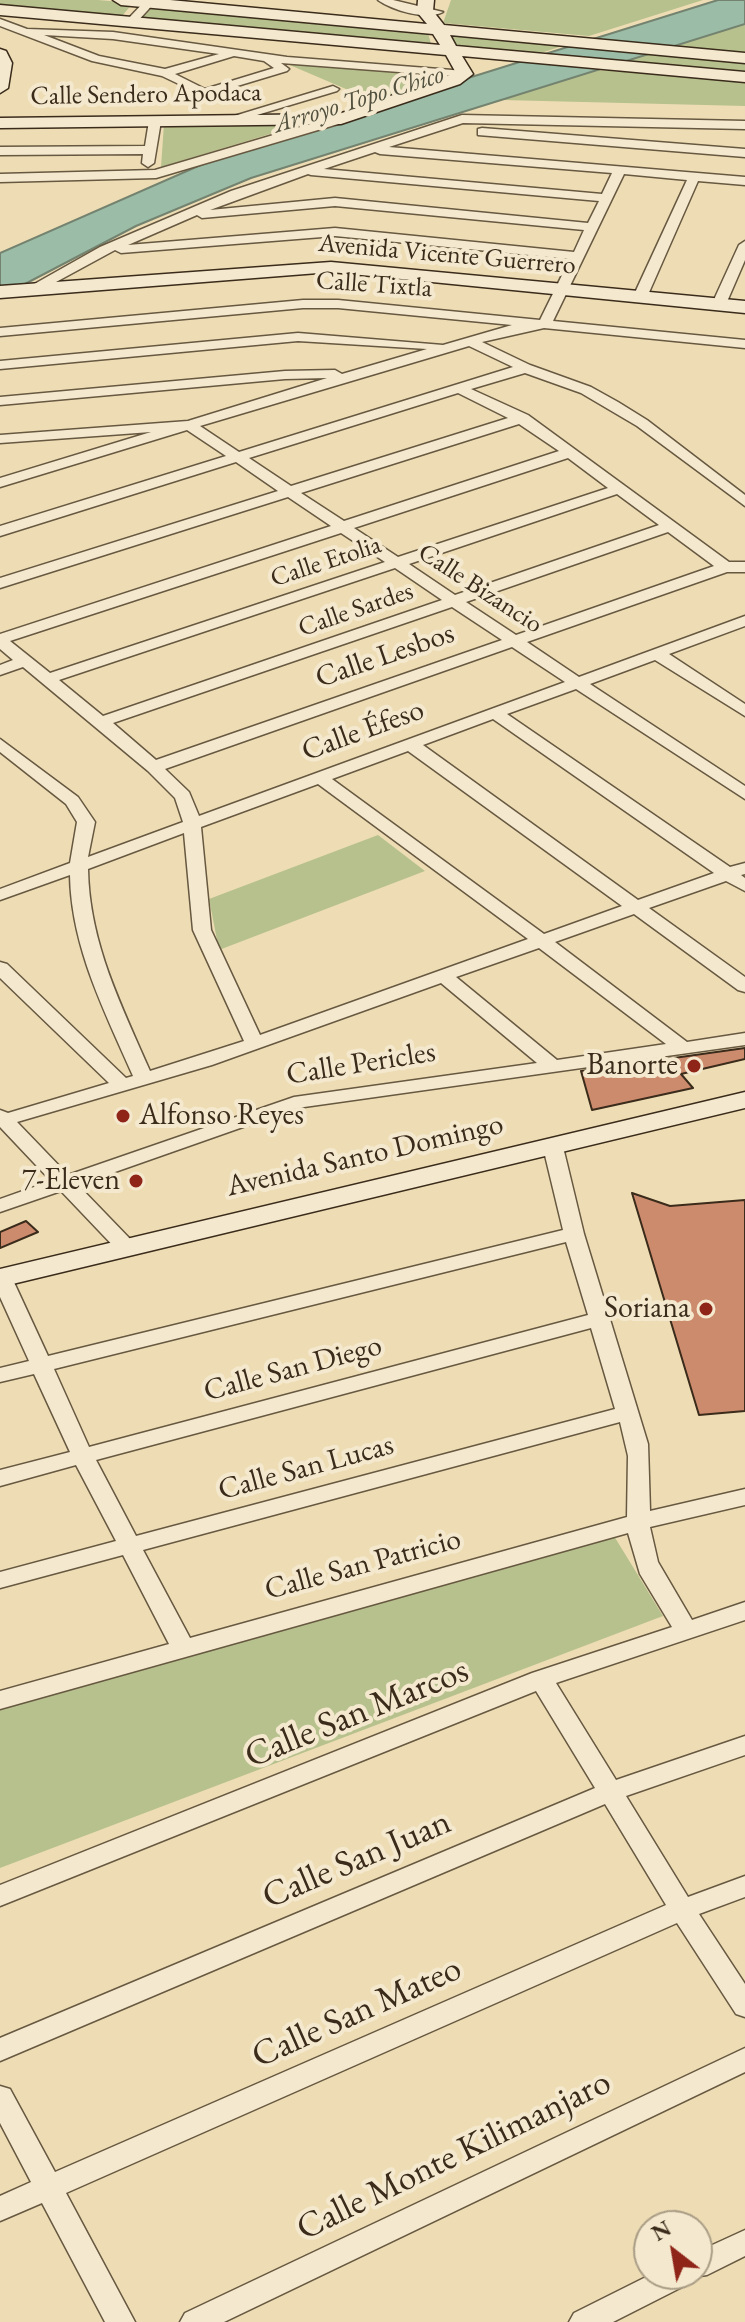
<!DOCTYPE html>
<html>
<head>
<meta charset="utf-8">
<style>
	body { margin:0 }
	#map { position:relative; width:745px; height:2322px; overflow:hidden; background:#eeddb4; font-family:"EB Garamond",serif }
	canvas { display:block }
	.north { position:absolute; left:633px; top:2210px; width:80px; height:80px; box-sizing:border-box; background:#f4e9ce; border:2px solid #aa9d86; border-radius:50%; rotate:329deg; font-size:22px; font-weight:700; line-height:32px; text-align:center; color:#3a2b1b }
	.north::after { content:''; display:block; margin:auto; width:28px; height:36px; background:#8f2418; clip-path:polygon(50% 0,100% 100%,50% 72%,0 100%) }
</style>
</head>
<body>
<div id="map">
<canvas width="745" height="2322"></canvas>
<div class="north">N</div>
</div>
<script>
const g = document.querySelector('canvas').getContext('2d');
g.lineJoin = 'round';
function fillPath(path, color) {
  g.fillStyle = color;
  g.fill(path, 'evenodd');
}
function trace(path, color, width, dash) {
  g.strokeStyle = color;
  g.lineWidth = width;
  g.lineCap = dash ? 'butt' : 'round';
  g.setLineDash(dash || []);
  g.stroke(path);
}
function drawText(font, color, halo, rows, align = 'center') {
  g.font = font + ' "EB Garamond",serif';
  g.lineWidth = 8;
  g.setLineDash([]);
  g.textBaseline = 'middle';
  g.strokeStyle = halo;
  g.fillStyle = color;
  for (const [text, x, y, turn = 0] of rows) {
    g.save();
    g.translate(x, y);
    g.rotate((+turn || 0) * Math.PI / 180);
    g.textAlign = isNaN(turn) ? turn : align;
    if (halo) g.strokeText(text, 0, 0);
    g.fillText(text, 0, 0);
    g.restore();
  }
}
fillPath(new Path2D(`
	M0 0H98L133 3 122 16 0 4Z
	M451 0H703L589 36 443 23Z
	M153 4 427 30 432 47 139 19Z
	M745 24V53L674 46Z
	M443 31 568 44 535 55 455 48Z
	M650 51 745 62V72L620 63Z
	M278 60 449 75 374 101Z
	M595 70 745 80V106L502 100Z
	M313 121 161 167 164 124Z
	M378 835 425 871 219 950 209 899Z
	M614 1536 663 1616 0 1868V1707Z`), '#b7c18e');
const water = new Path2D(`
	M718 0H745V24L251 178 136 226 0 297V253L228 153Z`);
fillPath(water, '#9bbda7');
trace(water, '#74836f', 2);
const building = new Path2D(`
	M745 1048V1059L681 1074 693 1088 592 1110 581 1071Z
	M632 1193 670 1206 745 1200V1411L699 1415Z
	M26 1221 38 1232 0 1248V1232Z`);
fillPath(building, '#cd8b6e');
trace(building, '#3a2b1b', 2);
const street = new Path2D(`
	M146 0H157L135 24H127V20Z
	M378 0H393L443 12C427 21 392 10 378 0Z
	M0 19 27 29 113 32 287 57 465 71 471 74 465 77 281 63 289 69 287 71 204 96 162 76 92 61 0 26ZM44 35 113 39 219 54 165 69 99 56ZM234 56 264 61 274 68 205 89 175 74Z
	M333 86 339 89 337 91 227 124 221 120Z
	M341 115 347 119 345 122 156 178 0 182V174L155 170Z
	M462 115 745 121V129L463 123 389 147 745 177V185L698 181 647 297 640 301 633 297 687 180 624 174 553 321 745 340V348L544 328 482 342 530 365 591 387 618 402 647 420 745 495V506L637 426 581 393 525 373 471 389 528 415 729 562H745V572H727L527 642 579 677 745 616V626L669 654 745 704V716L655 660 590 684 745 786V799L576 689 507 714 730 867 745 863V874L741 875 745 878V891L726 881 649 908 745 977V992L738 990 634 914 555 942 687 1042 745 1033V1045L297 1108 78 1185 134 1243 137 1248 134 1253H120L61 1191 0 1212V1199L51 1181 0 1127V1110L8 1113 109 1083 0 978V962L7 964 126 1078 133 1076C105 1012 71 947 70 875L0 900V889L70 863 77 822 66 804 0 752V739L78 797 95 822 88 857 183 822 175 798 148 771 23 667 0 675V665L13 660 0 649V634L331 526 288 497 0 588V578L278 491 236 462 0 536V526L226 456 187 430 0 487V478L151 432 0 443V435L188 421 327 378 285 379 0 405V397L285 371 335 370 342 374 427 349 298 341 0 369V361L298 333 443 345 512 325 338 308H303L0 336V328L303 300H338L540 320 570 259 335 236 121 253 115 250 34 294 22 291 100 247 231 191ZM375 152 380 154 612 173 602 194 324 169ZM308 174 311 175 599 201 588 223 335 198 210 210ZM335 206 584 230 574 252 335 228 128 245 197 215 202 218ZM469 346 513 367 239 452 200 426ZM458 393 508 418 291 486 249 458ZM519 424 559 451 344 521 301 493ZM568 458 608 488 398 557 354 528ZM617 494 659 525 455 595 409 564ZM668 532 714 566 516 635 466 602ZM341 533 385 562 50 673 10 641ZM395 568 442 600 103 716 59 680ZM452 607 502 640 156 760 113 723ZM512 647 565 682 199 816 189 792 165 769ZM493 719 714 873 638 900 423 745ZM408 751 622 906 544 934 332 779ZM318 784 528 939 260 1035 211 930 201 827ZM184 833 193 930 244 1041 150 1071C121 1005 89 942 88 869ZM539 948 666 1044 557 1060 456 977ZM441 983 537 1063 294 1097 68 1175 17 1122 212 1065Z
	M155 117 161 121 154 163 148 167 142 163 143 154 0 155V147L145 146 149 121Z
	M482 128 745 149V157L478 135V129Z
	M745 241V260L726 304 714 307 712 304 739 245Z
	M553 1141 563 1147 584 1234 648 1444 650 1511 745 1489V1505L650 1527 658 1562 692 1620 745 1602V1620L556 1683 616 1780 745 1736V1755L626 1796 688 1897 745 1876V1897L699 1914 745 1984V2017L736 2014 677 1923 66 2193 135 2322H105L42 2203 0 2221V2196L31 2182 0 2123V2086L10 2089 55 2172 666 1905 605 1804 0 2061V2038L595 1788 536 1691 0 1906V1885L532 1673 672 1627 640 1574 628 1533 0 1709V1691L169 1644 123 1555 0 1588V1572L116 1541 76 1465 0 1486V1470L70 1452 34 1374 0 1382V1368L29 1361 0 1297V1272L9 1273 12 1278 48 1356 563 1230 543 1147ZM566 1242 588 1315 89 1447 54 1369ZM591 1328 615 1409 136 1536 96 1460ZM620 1422 628 1456 627 1517 190 1638 143 1550Z
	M745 2048V2072L224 2322H180L185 2313Z
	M745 2230V2256L707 2275 693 2277 690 2283 613 2322H569L574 2313 652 2274H697V2252Z`);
const secondary = new Path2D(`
	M113 0H170L427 24 417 12 418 0H434L433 11 444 25 745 53V63L450 35 456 46 745 72V82L462 56 473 74 460 84 341 124 0 128V118L339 114 456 73 446 55 0 15V5L440 45 433 34 121 5Z
	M0 49 6 51 12 63 8 88 0 93Z
	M331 262 745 301V313L331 272 0 298V286Z
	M745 1092V1108L0 1287V1269Z`);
trace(street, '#675841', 3);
trace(secondary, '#3a2b1b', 3);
fillPath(street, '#f4e9ce');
fillPath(secondary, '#f4e9ce');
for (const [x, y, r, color] of [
	[694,1066,8,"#8f2418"],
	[123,1116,8,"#8f2418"],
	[136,1181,8,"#8f2418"],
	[706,1309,8,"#8f2418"]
]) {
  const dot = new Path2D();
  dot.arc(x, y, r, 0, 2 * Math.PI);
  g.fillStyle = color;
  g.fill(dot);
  trace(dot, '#f4e9ce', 3);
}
drawText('26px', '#3a2b1b', '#f4e9ce', [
	["Calle Sendero Apodaca",146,95,-1],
	["Avenida Vicente Guerrero",447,255,5],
	["Calle Tixtla",374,285,4],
	["Calle Etolia",326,562,-18],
	["Calle Bizancio",480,589,33],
	["Calle Sardes",356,610,-19]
]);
drawText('italic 26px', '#52503e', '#f4e9ce', [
	["Arroyo Topo Chico",359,100,-17]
]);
drawText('30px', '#3a2b1b', '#f4e9ce', [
	["Calle Lesbos",385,656,-19],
	["Calle Éfeso",363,731,-20],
	["Calle Pericles",361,1064,-9],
	["Avenida Santo Domingo",365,1156,-13],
	["Calle San Diego",293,1369,-15],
	["Calle San Lucas",306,1468,-15],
	["Calle San Patricio",363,1565,-15]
]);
drawText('30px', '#3a2b1b', '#f4e9ce', [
	["Banorte",678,1066],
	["Alfonso Reyes",139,1116,"left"],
	["7-Eleven",120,1181],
	["Soriana",690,1309]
], 'right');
drawText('36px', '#3a2b1b', '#f4e9ce', [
	["Calle San Marcos",357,1714,-22],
	["Calle San Juan",357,1860,-23],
	["Calle San Mateo",357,2013,-24],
	["Calle Monte Kilimanjaro",454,2156,-26]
]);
</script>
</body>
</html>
